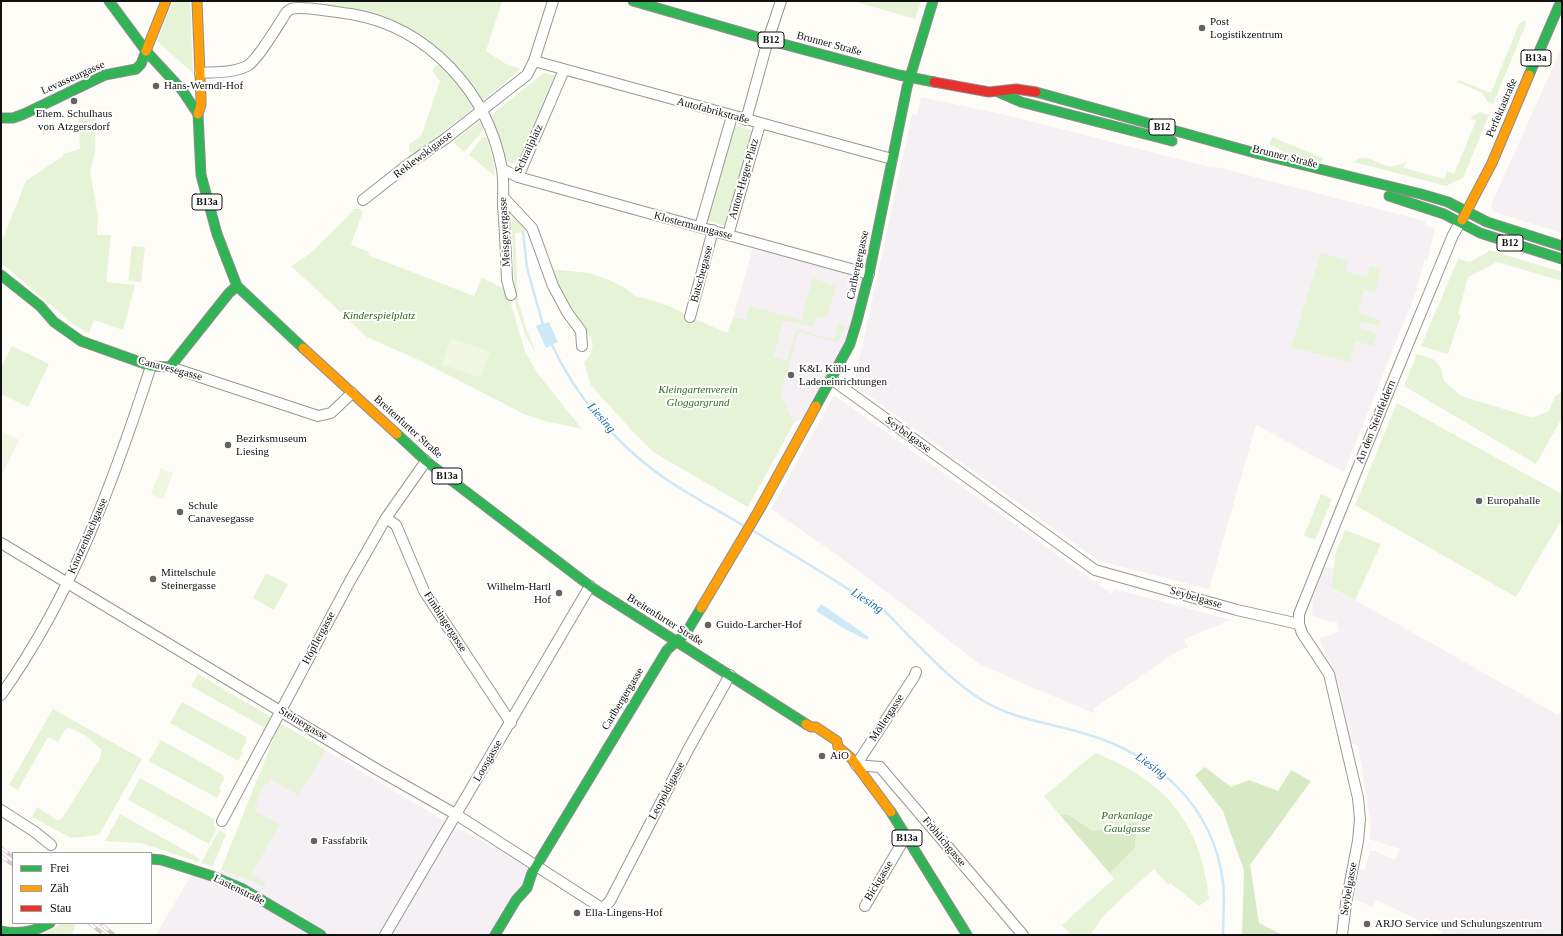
<!DOCTYPE html>
<html>
<head>
<meta charset="utf-8">
<style>
	body { margin:0 }
	#map { position:relative; width:1563px; height:936px; overflow:hidden; background:#fdfcf7; font-family:"Times New Roman",serif }
	canvas { display:block }
	.frame { position:absolute; inset:0; border:2px solid #111; pointer-events:none }
	.legend { position:absolute; left:12px; top:852px; width:140px; height:72px; box-sizing:border-box; background:#fff; border:1px solid #a0a0a0; margin:0; padding:5px 7px; list-style:none; font-size:12px; color:#111 }
	.legend li { display:flex; align-items:center; gap:8px; height:20px }
	.legend b { width:20px; border:1px solid #a0a0a0 }
</style>
</head>
<body>
<div id="map">
<canvas width="1563" height="936"></canvas>
<div class="frame"></div>
<ul class="legend">
<li><b style="height:5px;background:#30b455"></b>Frei</li>
<li><b style="height:5px;background:#ff9f0a"></b>Zäh</li>
<li><b style="height:5px;background:#e5322d"></b>Stau</li>
</ul>
</div>
<script>
const g = document.querySelector('canvas').getContext('2d');
g.lineJoin = 'round';
function fillPath(path, color) {
  g.fillStyle = color;
  g.fill(path, 'evenodd');
}
function trace(path, color, width, dash) {
  g.strokeStyle = color;
  g.lineWidth = width;
  g.lineCap = dash ? 'butt' : 'round';
  g.setLineDash(dash || []);
  g.stroke(path);
}
function drawText(font, color, halo, rows, align = 'center') {
  g.font = font + ' "Times New Roman",serif';
  g.lineWidth = 4;
  g.setLineDash([]);
  g.textBaseline = 'middle';
  g.strokeStyle = halo;
  g.fillStyle = color;
  for (const [text, x, y, turn = 0] of rows) {
    g.save();
    g.translate(x, y);
    g.rotate((+turn || 0) * Math.PI / 180);
    g.textAlign = isNaN(turn) ? turn : align;
    if (halo) g.strokeText(text, 0, 0);
    g.fillText(text, 0, 0);
    g.restore();
  }
}
fillPath(new Path2D(`
	M1562 47V233L1494 212 1491 205Z
	M921 97 1006 115 1214 168 1216 167 1425 221V226L1435 228 1427 261 1424 260 1416 292 1344 472 1256 425 1209 589 1099 561 854 385 912 114 917 115Z
	M760 244 869 274 857 321 814 410 794 423 781 394 728 333 731 325 753 248Z
	M834 395 1112 594 1114 589 1231 620 1184 639 1188 647 1178 651 1094 708V713L1026 685 978 663 913 612 837 555 771 509Z
	M1324 567 1333 568 1331 589 1355 600 1558 715 1562 709V935H1441L1442 931 1376 900 1373 907 1353 899 1360 869 1365 870 1370 851H1375L1395 860 1400 849 1369 839 1371 825 1358 746 1350 742 1338 681 1326 657 1320 638 1339 632 1337 622 1328 621 1312 615 1313 599Z
	M280 723 441 819 537 871 497 935H156L190 877 221 870Z`), '#f5f0f3');
fillPath(new Path2D(`
	M173 1H190L193 73 157 41Z
	M337 1H502L486 51 506 64 521 69 482 101C459 67 434 39 395 23L322 4Z
	M853 1H921L915 19Z
	M1524 20 1527 22 1493 104 1487 101 1482 93 1457 82 1458 80 1491 93 1519 24Z
	M436 65H439C455 74 464 93 474 108L415 153 409 152V144L420 137 423 131 440 81 433 72V69Z
	M544 73 556 76 519 161 512 164 506 160 491 115Z
	M89 110 96 111 95 152 90 172 98 215 97 235H111L106 282 135 285 123 330 94 320 89 333 77 327 1 263V243L26 181 63 156V154L80 149 78 114Z
	M1480 112 1489 115 1463 178 1446 186 1354 162C1367 150 1379 168 1393 166 1397 166 1402 163 1406 162L1404 168 1445 179 1447 171 1454 174 1476 121 1470 118Z
	M478 122 481 123 483 127 482 132 464 152 453 142Z
	M734 125 753 131 726 226 707 220Z
	M482 137H485L487 139 493 160 495 176 469 155Z
	M1272 137 1323 158 1321 163 1284 152 1269 144Z
	M354 209H360L363 211 351 245 369 252 368 255 474 296 482 278 507 290 525 352 538 374 582 429 545 421 524 414 421 361 367 337 291 266C316 252 334 230 354 209Z
	M515 214 530 231 515 233 518 301 526 328 536 354 525 334 515 303 511 215Z
	M132 246 145 247 141 282 128 281Z
	M1489 250 1562 272V281L1497 262 1468 277 1458 314 1461 315 1448 354 1421 346 1458 259 1470 262 1488 252Z
	M1321 253 1348 261 1345 271 1367 277 1370 266 1381 269 1375 292 1364 290 1358 313 1381 320 1379 326 1361 321 1359 328 1377 333 1373 346 1355 341 1350 362 1291 347Z
	M549 269 589 273 609 280 625 288 635 296 662 303 686 314 685 315 727 333 734 317 746 320 750 306 801 320 813 278 836 286 828 314 822 319 816 317 813 327 784 320 773 357 787 361 797 329 834 340 839 324 846 327 837 342 798 332 781 394 794 423 748 507 653 452 632 431 591 385 584 362C606 342 580 327 570 311 562 298 556 283 549 269Z
	M12 346 49 364 28 407 1 394V367Z
	M1417 354 1433 359 1441 368 1444 381 1461 396 1533 418 1549 411 1555 396 1562 392V418L1536 464 1404 386Z
	M1397 403 1562 494V519L1516 597 1355 505Z
	M1321 494 1332 499 1315 540 1304 536Z
	M1345 530 1381 544 1355 600 1331 588 1336 552Z
	M266 573 288 584 274 610 253 598Z
	M198 674 271 717 265 728 191 686Z
	M182 702 246 737V742L241 751 243 752 238 761 170 723Z
	M53 709 142 759 99 835 71 838 32 817 37 807 57 820H61L99 760 102 750 85 735 67 727 58 742 48 737 18 790 9 785Z
	M280 723 326 750 298 795 271 779 267 785H264L256 802 258 805 255 811 280 825 251 874 266 883 263 887 252 881 221 870Z
	M161 740 222 774 224 779 219 789 221 791 217 798 149 761Z
	M1095 753C1165 780 1201 823 1209 899L1199 906 1170 883 1168 885 1154 869 1106 913 1090 935H1071L1062 925 1114 879 1044 796Z
	M140 778 214 819V825L216 829 209 844 128 800Z
	M120 814 200 859 198 862 141 843 105 841Z
	M219 830 226 834 213 866 201 863Z
	M59 923H73L76 926 71 935H39L56 927Z`), '#e7f3d7');
fillPath(new Path2D(`
	M1205 767 1231 787 1249 780 1278 791 1291 770 1311 781 1250 865 1259 923 1283 935H1242L1244 871 1223 811 1195 775Z
	M1060 815H1068L1093 831 1137 822 1135 847 1110 873Z`), '#d8eac5');
fillPath(new Path2D(`
	M451 338 490 352 481 378 442 364Z
	M1 431 19 440 1 477Z
	M161 468 173 473 163 499 151 494Z`), '#f0f6e1');
fillPath(new Path2D(`
	M549 322 558 342 546 348 536 326Z
	M821 604 869 637 867 640 845 629 816 611Z`), '#cde8f7');
trace(new Path2D(`
	M523 232 527 268 543 325
	M551 343C575 395 614 442 660 475 687 494 716 509 744 526
	M752 530C786 551 821 571 854 593 864 599 874 603 883 610 892 617 899 626 907 634 930 657 953 682 982 700 1014 720 1051 723 1086 734 1157 755 1213 805 1223 882 1225 899 1223 917 1223 935`), '#cde8f7', 2.5);
const street = new Path2D(`
	M534 61 892 159
	M200 73C215 72 233 73 247 66 258 60 278 25 286 13 287 11 289 10 291 9 301 5 339 13 351 14 428 27 488 92 502 169 504 180 503 193 503 205 505 230 506 255 507 280L511 295
	M746 120 768 40 781 1
	M502 169 518 177 869 274
	M518 177 564 70
	M503 197 532 228 553 286 567 312 581 331 582 346
	M363 200 410 163 445 139 527 75 534 61 553 1
	M700 227 732 116
	M728 235 760 124
	M690 317 713 230
	M170 367 318 416 331 413 352 393
	M831 379 1095 570 1237 610 1299 624
	M386 518 396 525 424 591 511 723
	M1 543 378 770 457 815 600 907H604L610 901 689 748 730 675
	M916 672 914 677 856 765 880 767 1023 935
	M1 695C72 596 114 480 151 366
	M1 810 35 832 51 845
	M222 821 350 581 386 518 426 461
	M865 906 906 836
	M385 935 590 586
	M1342 935 1346 903 1358 841 1360 819 1358 798 1329 674 1302 633 1299 624V614L1392 383 1453 235 1460 223`);
const fast = new Path2D(`
	M109 1 146 51 182 90 198 114 201 175 217 234 237 286 303 348
	M633 1 768 40 899 75 934 82
	M1529 75 1561 1
	M998 92 1021 102 1172 141
	M1036 92 1255 153 1421 194 1448 202 1487 222 1562 246
	M1 118H13L24 114 105 75 136 69 141 64 146 51
	M1389 196 1444 214 1480 233 1562 259
	M1 275 40 306 54 322 81 341 151 366 170 367 229 293 237 286
	M816 406 850 344 857 321 869 274 907 87 933 1
	M397 434 426 461 594 589 806 724
	M891 812 967 935
	M151 859 162 860 212 876 241 888 321 935
	M1 931C19 935 34 932 50 923
	M495 935 516 900 527 888 532 873 667 650 686 633 701 608`);
const slow = new Path2D(`
	M197 1 201 99V105L198 114
	M146 51 166 1
	M1462 220 1492 163 1529 75
	M303 348 397 434
	M701 608 758 512 816 406
	M806 724 811 727H816L837 741 838 747 851 758 891 812`);
const jam = new Path2D(`
	M934 82 989 92 1016 89 1036 92`);
trace(street, '#979795', 12);
trace(fast, '#8e8d8b', 11);
trace(slow, '#8e8d8b', 11);
trace(jam, '#8e8d8b', 11);
trace(street, '#fffffe', 10);
trace(fast, '#30b455', 9);
trace(slow, '#ff9f0a', 9);
trace(jam, '#e5322d', 9);
const rail = new Path2D(`
	M1 848 13 857
	M1 856 13 865
	M89 923 105 935
	M102 925 114 935`);
trace(rail, '#d9c6c7', 4);
trace(rail, '#fff', 2.5, [8]);
for (const [x, y, r, color] of [
	[1202,28,4,"#646362"],
	[156,86,4,"#646362"],
	[74,101,4,"#646362"],
	[791,375,4,"#646362"],
	[228,445,4,"#646362"],
	[1479,501,4,"#646362"],
	[180,512,4,"#646362"],
	[153,579,4,"#646362"],
	[559,593,4,"#646362"],
	[708,625,4,"#646362"],
	[822,756,4,"#646362"],
	[314,841,4,"#646362"],
	[577,913,4,"#646362"],
	[1367,924,4,"#646362"]
]) {
  const dot = new Path2D();
  dot.arc(x, y, r, 0, 2 * Math.PI);
  g.fillStyle = color;
  g.fill(dot);
  trace(dot, '#fff', 1.5);
}
for (const [x, y, w] of [
	[771,40,26],
	[1536,58,30],
	[1162,127,26],
	[207,202,30],
	[1510,243,26],
	[447,476,30],
	[907,838,30]
]) {
  const box = new Path2D();
  box.roundRect(x - w / 2, y - 8, w, 16, 3);
  g.fillStyle = '#fff';
  g.fill(box);
  trace(box, '#111', 1);
}
drawText('bold 10px', '#111', null, [
	["B12",771,40],
	["B13a",1536,58],
	["B12",1162,127],
	["B13a",207,202],
	["B12",1510,243],
	["B13a",447,476],
	["B13a",907,838]
]);
drawText('11px', '#111', '#fff', [
	["Post",1210,22],
	["Logistikzentrum",1210,35],
	["Hans-Werndl-Hof",164,86],
	["Ehem. Schulhaus",74,114,"center"],
	["von Atzgersdorf",74,127,"center"],
	["K&L Kühl- und",799,369],
	["Ladeneinrichtungen",799,382],
	["Bezirksmuseum",236,439],
	["Liesing",236,452],
	["Europahalle",1487,501],
	["Schule",188,506],
	["Canavesegasse",188,519],
	["Mittelschule",161,573],
	["Steinergasse",161,586],
	["Wilhelm-Hartl",551,587,"right"],
	["Hof",551,600,"right"],
	["Guido-Larcher-Hof",716,625],
	["AiO",830,756],
	["Fassfabrik",322,841],
	["Ella-Lingens-Hof",585,913],
	["ARJO Service und Schulungszentrum",1375,924]
], 'left');
drawText('11px', '#111', '#fff', [
	["Brunner Straße",829,44,15],
	["Levasseurgasse",73,78,-24],
	["Perfektastraße",1502,108,-67],
	["Autofabrikstraße",713,111,15],
	["Schrailplatz",529,149,-65],
	["Reklewskigasse",423,155,-37],
	["Brunner Straße",1285,157,14],
	["Anton-Heger-Platz",744,179,-74],
	["Klostermanngasse",693,226,15],
	["Meisgeyergasse",505,232,-93],
	["Carlbergergasse",858,265,-78],
	["Batschegasse",702,274,-75],
	["Canavesegasse",170,369,15],
	["An den Steinfeldern",1376,422,-68],
	["Breitenfurter Straße",408,427,42],
	["Seybelgasse",908,435,36],
	["Knotzenbachgasse",88,536,-66],
	["Seybelgasse",1196,598,16],
	["Breitenfurter Straße",665,620,32],
	["Fimbingergasse",445,622,57],
	["Höpflergasse",319,638,-62],
	["Carlbergergasse",623,699,-59],
	["Möllergasse",887,718,-57],
	["Steinergasse",303,724,31],
	["Loosgasse",488,761,-60],
	["Leopoldigasse",667,791,-62],
	["Fröhlichgasse",944,842,50],
	["Bickgasse",879,881,-59],
	["Seybelgasse",1349,889,-80],
	["Lastenstraße",239,890,26]
]);
drawText('italic 11px', '#2f6b1f', '#fff', [
	["Kinderspielplatz",379,316],
	["Kleingartenverein",698,390],
	["Gloggargrund",698,403],
	["Parkanlage",1127,816],
	["Gaulgasse",1127,829]
]);
drawText('italic 12px', '#1768a6', '#fff', [
	["Liesing",601,418,49],
	["Liesing",867,601,33],
	["Liesing",1151,766,36]
]);
</script>
</body>
</html>
